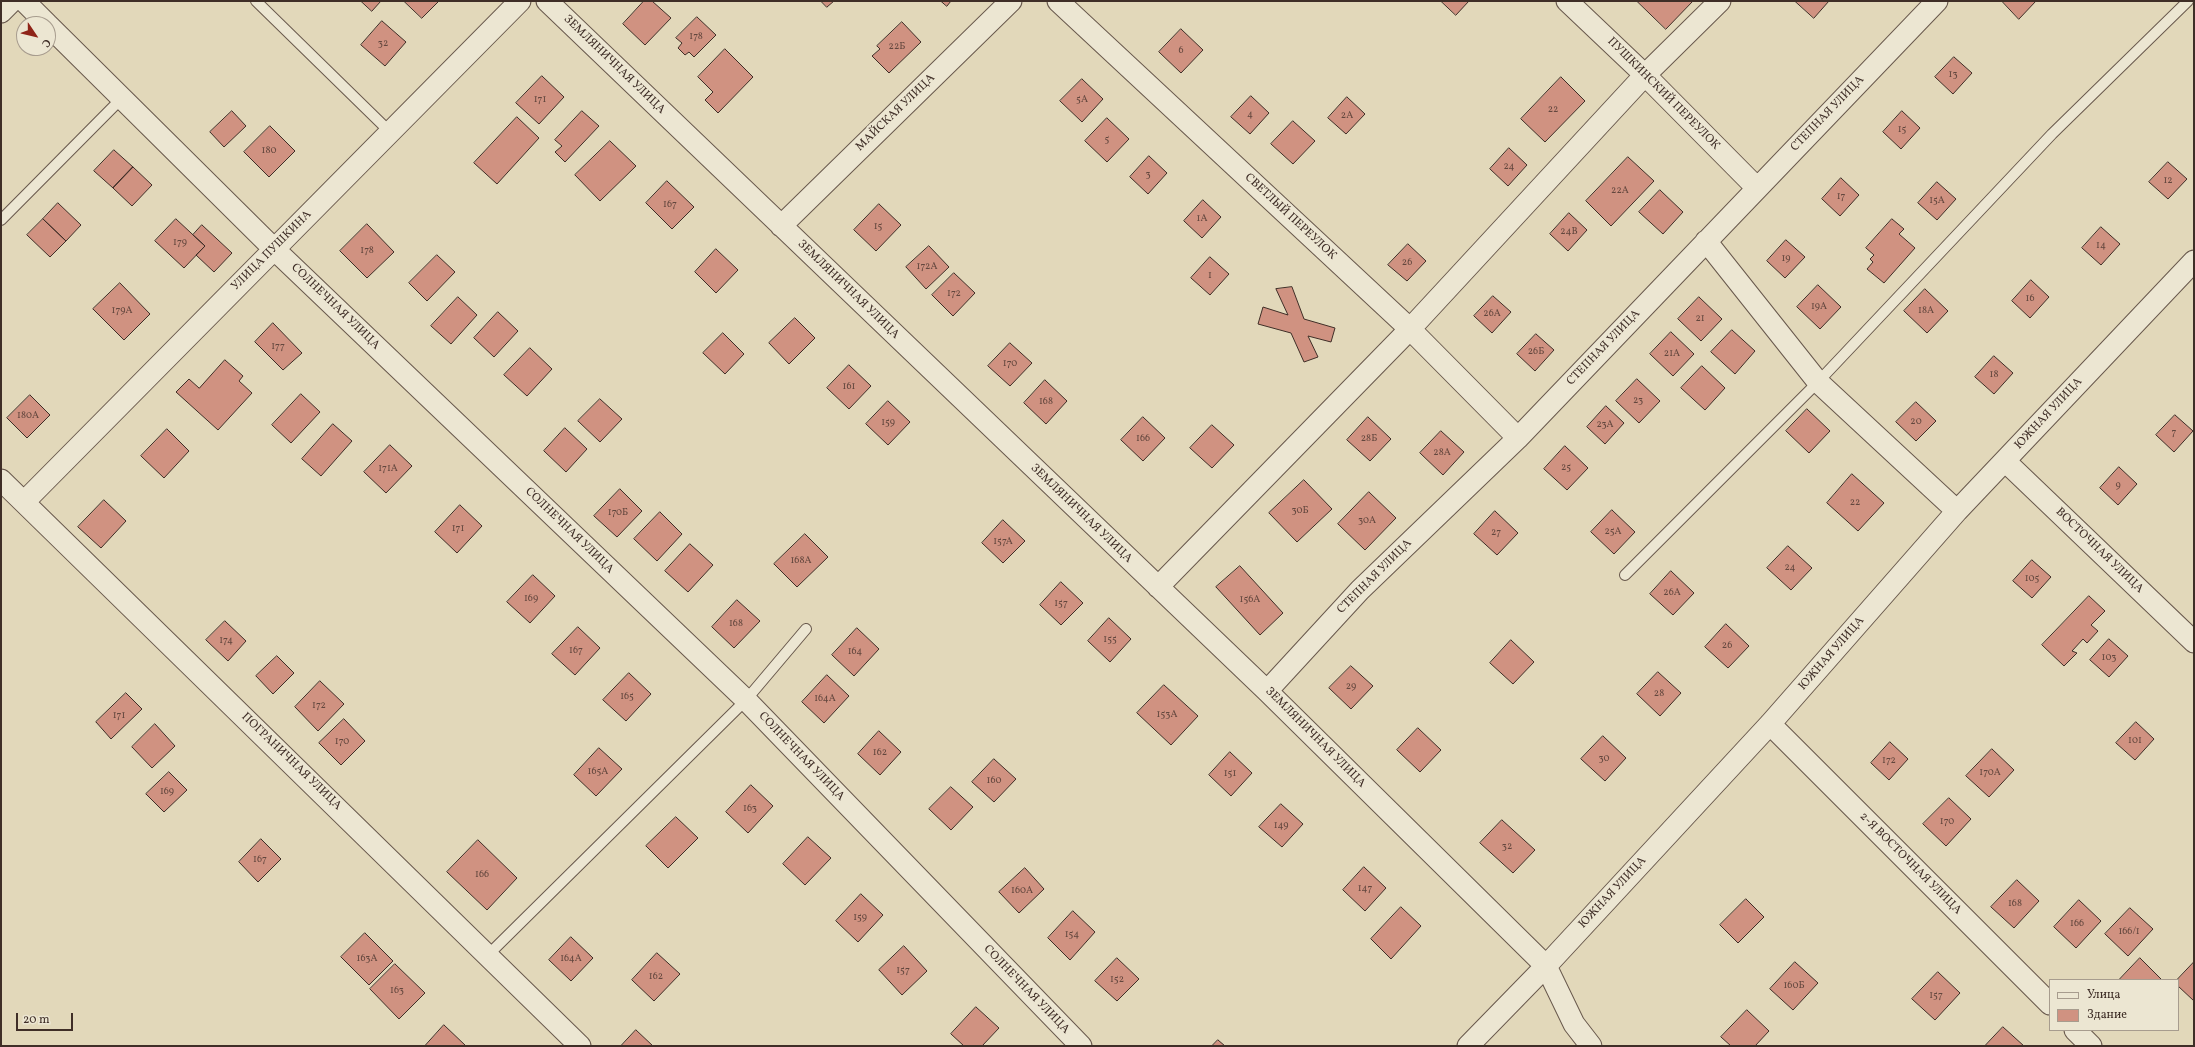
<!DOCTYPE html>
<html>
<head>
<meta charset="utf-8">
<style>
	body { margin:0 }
	#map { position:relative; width:2195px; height:1047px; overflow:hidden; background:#e2d8ba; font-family:Vollkorn,serif }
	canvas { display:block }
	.frame { position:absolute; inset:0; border:2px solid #3f2e27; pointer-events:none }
	.legend { position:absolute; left:2049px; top:979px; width:130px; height:52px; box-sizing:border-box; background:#ece6d2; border:1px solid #a79c8e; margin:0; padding:5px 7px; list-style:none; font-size:12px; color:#3f2e27 }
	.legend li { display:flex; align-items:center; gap:8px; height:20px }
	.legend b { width:20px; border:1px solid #a79c8e }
	.north { position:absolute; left:16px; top:16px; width:40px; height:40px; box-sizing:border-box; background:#ece6d2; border:1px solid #a79c8e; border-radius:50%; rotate:125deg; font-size:11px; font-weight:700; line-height:16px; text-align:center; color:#3f2e27 }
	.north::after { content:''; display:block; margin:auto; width:14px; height:18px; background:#8f2418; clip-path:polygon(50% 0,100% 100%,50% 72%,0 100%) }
	.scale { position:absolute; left:16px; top:1013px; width:57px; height:18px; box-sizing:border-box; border:2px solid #3f2e27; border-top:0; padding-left:5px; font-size:12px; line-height:14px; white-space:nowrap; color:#3f2e27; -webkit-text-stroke:3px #ece6d2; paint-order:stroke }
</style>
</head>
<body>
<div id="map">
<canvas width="2195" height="1047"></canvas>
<div class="frame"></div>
<ul class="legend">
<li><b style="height:5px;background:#ece6d2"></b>Улица</li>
<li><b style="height:11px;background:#d09281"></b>Здание</li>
</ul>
<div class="north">С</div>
<div class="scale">20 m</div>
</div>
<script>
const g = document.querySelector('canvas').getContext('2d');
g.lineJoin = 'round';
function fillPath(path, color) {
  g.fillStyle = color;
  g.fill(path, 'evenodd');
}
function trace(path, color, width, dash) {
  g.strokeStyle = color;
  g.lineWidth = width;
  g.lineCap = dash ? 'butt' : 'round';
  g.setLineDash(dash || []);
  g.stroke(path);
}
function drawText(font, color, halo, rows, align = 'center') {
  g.font = font + ' Vollkorn,serif';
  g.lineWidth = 4;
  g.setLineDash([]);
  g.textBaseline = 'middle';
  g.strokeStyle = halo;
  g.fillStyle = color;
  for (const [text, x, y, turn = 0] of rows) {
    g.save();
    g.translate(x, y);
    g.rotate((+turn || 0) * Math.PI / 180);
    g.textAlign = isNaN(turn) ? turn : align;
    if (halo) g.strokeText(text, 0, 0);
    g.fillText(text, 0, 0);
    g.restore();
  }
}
const building = new Path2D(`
	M361 1H381L372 11Z
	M404 1H439L422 18Z
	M644 1H652L671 18 645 45 623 24Z
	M821 1H834L827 7Z
	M941 1H951L947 6Z
	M1441 1H1469L1456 15Z
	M1637 1H1693L1666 29Z
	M1795 1H1829L1814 18Z
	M2002 1H2036L2019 19Z
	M697 17 716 35 694 57 689 52 685 55 678 48 682 43 676 38Z
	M382 21 406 42 385 66 361 45Z
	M902 22 921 42 889 73 872 56 880 49 877 46Z
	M1181 29 1203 50 1181 73 1159 52Z
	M725 49 753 77 718 113 705 100 713 92 698 77Z
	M1954 57 1972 73 1953 94 1935 77Z
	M542 76 564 97 539 124 516 103Z
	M1561 77 1585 101 1545 142 1521 119Z
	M1082 79 1103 99 1082 122 1060 101Z
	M1251 96 1269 113 1250 134 1231 117Z
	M1347 97 1365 114 1346 134 1328 118Z
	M232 111 246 126 224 147 210 132Z
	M582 111 599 126 565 162 555 152 562 146 555 140Z
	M1902 111 1920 128 1901 149 1883 132Z
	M517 117 539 138 497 184 474 163Z
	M1107 118 1129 139 1107 162 1085 141Z
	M1293 121 1315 141 1293 164 1271 144Z
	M270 126 295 151 269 177 244 152Z
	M610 141 636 166 600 201 575 175Z
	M1509 148 1527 165 1508 186 1490 169Z
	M114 150 133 167 113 188 94 171Z
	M1149 156 1167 173 1148 194 1130 177Z
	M1628 157 1654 181 1611 226 1586 201Z
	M2168 162 2187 179 2168 199 2149 182Z
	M133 167 152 185 132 206 113 188Z
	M1841 178 1859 195 1840 216 1822 199Z
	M667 181 694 207 672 229 646 203Z
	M1937 182 1956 199 1937 220 1918 203Z
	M1660 190 1683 212 1663 234 1639 212Z
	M1203 200 1221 217 1202 238 1184 221Z
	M58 203 81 225 66 241 43 219Z
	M879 204 901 225 876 251 854 230Z
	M1569 213 1587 230 1568 251 1550 234Z
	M43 219 66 241 50 257 27 235Z
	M176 219 205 246 184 268 155 241Z
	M1892 219 1904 229 1899 234 1915 248 1884 283 1867 269 1873 262 1870 259 1874 255 1866 248Z
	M367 224 394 252 367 278 340 251Z
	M202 225 232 253 214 272 196 255 205 246 193 235Z
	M2101 227 2120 244 2101 265 2082 248Z
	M1786 240 1805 257 1785 278 1767 261Z
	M1408 244 1426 261 1407 281 1388 265Z
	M929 246 949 267 926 289 906 267Z
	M716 249 738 270 716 293 695 272Z
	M437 255 455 272 427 301 409 283Z
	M1210 257 1229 274 1210 295 1191 278Z
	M954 273 975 293 953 316 932 295Z
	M2031 280 2049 297 2030 318 2012 301Z
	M120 283 150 314 124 340 93 309Z
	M1818 285 1841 307 1820 329 1797 307Z
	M1292 287 1304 319 1335 328 1331 342 1308 336 1318 357 1304 362 1291 333 1258 324 1263 307 1288 315 1276 289Z
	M1925 289 1948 311 1927 333 1904 311Z
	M1493 296 1511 312 1492 333 1474 316Z
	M458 297 477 315 451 344 431 326Z
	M1699 297 1722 319 1701 341 1678 319Z
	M498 312 518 331 494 357 474 338Z
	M795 318 815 338 789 364 769 343Z
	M273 323 302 353 283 370 255 342Z
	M1732 330 1755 351 1735 374 1711 352Z
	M1671 332 1694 354 1673 376 1650 354Z
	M723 333 744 354 725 374 703 353Z
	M1536 334 1554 350 1535 371 1517 354Z
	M1010 343 1032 363 1010 386 988 366Z
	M530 348 552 369 527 396 504 375Z
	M1994 356 2013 373 1994 394 1975 377Z
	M225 360 243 376 239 381 252 393 218 430 176 392 189 379 199 388Z
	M849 365 871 386 849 409 827 388Z
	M1702 366 1725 388 1705 410 1681 388Z
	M1637 379 1660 401 1639 423 1616 401Z
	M1045 380 1067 401 1046 424 1024 403Z
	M301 394 320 412 291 443 272 425Z
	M30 395 50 415 27 438 7 418Z
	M600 399 622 419 600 442 578 421Z
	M888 401 910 422 888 445 866 424Z
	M1916 402 1936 421 1916 441 1896 422Z
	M1606 406 1624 423 1605 444 1587 427Z
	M1807 409 1830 431 1809 453 1786 431Z
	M2175 415 2193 431 2174 452 2156 435Z
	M1143 417 1165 438 1143 461 1121 440Z
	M1368 417 1391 439 1370 461 1347 440Z
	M333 424 352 441 321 476 302 459Z
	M1212 425 1234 445 1212 468 1190 448Z
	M565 428 587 449 566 472 544 451Z
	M167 429 189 451 164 478 141 456Z
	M1441 431 1464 452 1443 475 1420 453Z
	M390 445 412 466 386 493 364 472Z
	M1565 446 1588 468 1567 490 1544 469Z
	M2119 467 2137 484 2118 505 2100 488Z
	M1852 474 1884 503 1858 531 1827 503Z
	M1304 480 1332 509 1297 542 1269 513Z
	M620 489 642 511 617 537 594 516Z
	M1369 492 1396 518 1365 550 1338 524Z
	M104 500 126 521 101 548 78 527Z
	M460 505 482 526 457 553 435 532Z
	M1612 510 1635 532 1614 554 1591 532Z
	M1495 511 1518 533 1497 555 1474 534Z
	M660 512 682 534 657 561 634 539Z
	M1003 520 1025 541 1003 563 982 543Z
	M805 534 828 557 797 587 774 564Z
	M690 544 713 565 688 592 665 571Z
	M1788 546 1812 568 1791 590 1767 568Z
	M2032 560 2051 577 2032 598 2013 581Z
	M1240 566 1283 613 1260 635 1216 587Z
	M1671 571 1694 593 1673 615 1650 594Z
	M533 575 555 596 530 623 507 602Z
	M1061 582 1083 603 1061 625 1040 605Z
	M2089 596 2105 611 2091 625 2098 631 2087 643 2083 639 2072 651 2077 653 2064 666 2042 645Z
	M737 600 760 621 734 648 712 627Z
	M1109 618 1131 639 1110 662 1088 641Z
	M225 621 246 641 228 661 206 640Z
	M1726 624 1749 646 1728 668 1705 647Z
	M578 627 600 648 575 675 552 654Z
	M857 628 879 649 854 676 832 655Z
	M2109 639 2128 656 2109 677 2090 660Z
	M1511 640 1534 662 1513 684 1490 663Z
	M277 656 294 673 273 694 256 676Z
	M1351 666 1373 686 1351 709 1329 688Z
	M1658 672 1681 693 1660 716 1637 694Z
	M629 673 651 694 626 721 603 700Z
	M827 675 849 696 824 723 802 702Z
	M320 681 344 704 318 731 295 707Z
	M1164 685 1198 716 1171 745 1137 713Z
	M126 693 142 709 111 739 96 722Z
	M344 719 365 741 341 765 319 743Z
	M2136 722 2154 739 2135 760 2116 743Z
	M155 724 175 746 152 768 132 747Z
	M1418 728 1441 750 1420 772 1397 750Z
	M879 731 901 752 880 775 858 754Z
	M1603 736 1626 758 1605 781 1581 759Z
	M1890 742 1908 759 1889 780 1871 763Z
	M599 748 622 769 596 796 574 775Z
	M1992 749 2014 770 1989 797 1966 776Z
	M1230 752 1252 773 1231 796 1209 775Z
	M994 759 1016 779 994 802 972 782Z
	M169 772 187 790 164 812 146 794Z
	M751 785 773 806 748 833 726 812Z
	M951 787 973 807 951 830 929 809Z
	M1949 798 1971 819 1946 846 1923 824Z
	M1281 804 1303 824 1282 847 1259 827Z
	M676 817 698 838 668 868 646 846Z
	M1502 820 1535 850 1513 873 1480 843Z
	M808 837 831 858 805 885 783 864Z
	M261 839 281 859 258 882 239 862Z
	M478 840 517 878 487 910 447 872Z
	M1364 867 1386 888 1365 911 1343 890Z
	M1025 868 1044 889 1019 913 999 892Z
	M2017 880 2039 901 2014 928 1991 907Z
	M861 894 883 915 858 942 836 921Z
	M1746 899 1764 917 1738 943 1720 925Z
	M2079 900 2101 921 2076 948 2054 927Z
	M1401 907 1421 926 1391 959 1371 939Z
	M2130 908 2153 929 2128 956 2105 934Z
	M1073 911 1095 932 1070 960 1048 938Z
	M365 933 393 961 369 985 341 957Z
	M571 937 593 958 571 981 549 960Z
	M904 946 927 971 902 995 879 970Z
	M657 953 680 974 654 1001 632 980Z
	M1117 958 1139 979 1117 1001 1095 981Z
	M2140 958 2162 980H2119Z
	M1795 962 1818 983 1793 1010 1770 989Z
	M2194 962V1001L2178 986 2177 980Z
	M395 964 425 993 399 1019 370 989Z
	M1938 972 1960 993 1935 1020 1912 999Z
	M976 1007 999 1028 982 1046H964L951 1034Z
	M1747 1010 1769 1031 1755 1046H1731L1721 1037Z
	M444 1025 466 1046H425Z
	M2003 1027 2024 1046H1985Z
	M636 1030 653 1046H621Z
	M1218 1040 1225 1046H1212Z`);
fillPath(building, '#d09281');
trace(building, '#3f2e27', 1);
const service = new Path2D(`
	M256 1 390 132
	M1 220 122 98
	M1625 575 1818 382 2052 134 2188 1
	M488 955 746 700 806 629`);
const minor = new Path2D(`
	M24 1 47 24
	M547 1 1267 691 1546 966 1574 1024 1591 1046
	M1058 1 1410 329 1518 438
	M1567 1 1645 75 1757 188
	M1 12 12 1
	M48 25 274 249 746 700 1081 1046
	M781 226 1011 1
	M1706 241 1818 382 1957 511
	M2005 461 2194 642
	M1 480 580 1046
	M24 502 520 1
	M1158 587 1410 329 1645 75 1720 1
	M1267 691 1360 590 1518 438 1937 1
	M1770 724 2050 1004
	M2075 1030 2091 1046
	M1468 1046 1546 966 1770 724 1957 511 2194 261`);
trace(service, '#68584c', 12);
trace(minor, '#68584c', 23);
trace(service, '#ece6d2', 10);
trace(minor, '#ece6d2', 21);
drawText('10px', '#63473e', null, [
	["178",696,37],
	["32",383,44],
	["22Б",897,47],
	["6",1181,51],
	["13",1953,75],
	["171",540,100],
	["5А",1082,100],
	["22",1553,110],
	["4",1250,115],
	["2А",1347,116],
	["15",1902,130],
	["5",1107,140],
	["180",269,151],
	["24",1509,167],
	["3",1148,175],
	["12",2168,181],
	["22А",1620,191],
	["17",1841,197],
	["15А",1937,201],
	["167",670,205],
	["1А",1202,219],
	["15",878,227],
	["24В",1569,232],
	["179",180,243],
	["14",2101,246],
	["178",367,251],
	["19",1786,259],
	["26",1407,263],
	["172А",927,267],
	["1",1210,276],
	["172",954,294],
	["16",2030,299],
	["19А",1819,307],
	["179А",122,311],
	["18А",1926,311],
	["26А",1492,314],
	["21",1700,319],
	["177",278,347],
	["26Б",1536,352],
	["21А",1672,354],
	["170",1010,364],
	["18",1994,375],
	["161",849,387],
	["23",1638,401],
	["168",1046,402],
	["180А",28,416],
	["20",1916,422],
	["159",888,423],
	["23А",1605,425],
	["7",2174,433],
	["166",1143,439],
	["28Б",1369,439],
	["28А",1442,453],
	["25",1566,468],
	["171А",388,469],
	["9",2118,486],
	["22",1855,503],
	["30Б",1300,511],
	["170Б",618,513],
	["30А",1367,521],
	["171",458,529],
	["25А",1613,532],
	["27",1496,533],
	["157А",1003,542],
	["168А",801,561],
	["24",1790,568],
	["105",2032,579],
	["26А",1672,593],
	["169",531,599],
	["156А",1250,600],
	["157",1061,604],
	["168",736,624],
	["155",1110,640],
	["174",226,641],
	["26",1727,646],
	["167",576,651],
	["164",855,652],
	["103",2109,658],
	["29",1351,687],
	["28",1659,694],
	["165",627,697],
	["164А",825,699],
	["172",319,706],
	["153А",1167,715],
	["171",119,716],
	["101",2135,741],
	["170",342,742],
	["162",880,753],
	["30",1604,759],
	["172",1889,761],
	["165А",598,772],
	["170А",1990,773],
	["151",1230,774],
	["160",994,781],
	["169",167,792],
	["163",750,809],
	["170",1947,822],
	["149",1281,826],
	["32",1507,847],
	["167",260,860],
	["166",482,875],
	["147",1365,889],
	["160А",1022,891],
	["168",2015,904],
	["159",860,918],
	["166",2077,924],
	["166/1",2129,932],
	["154",1072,935],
	["163А",367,959],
	["164А",571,959],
	["157",903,971],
	["162",656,977],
	["152",1117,980],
	["160Б",1794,986],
	["163",397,991],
	["157",1936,996]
]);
drawText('12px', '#3f2e27', '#ece6d2', [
	["ЗЕМЛЯНИЧНАЯ УЛИЦА",614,65,44],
	["ПУШКИНСКИЙ ПЕРЕУЛОК",1663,94,45],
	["МАЙСКАЯ УЛИЦА",896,113,-44],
	["СТЕПНАЯ УЛИЦА",1828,114,-46],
	["СВЕТЛЫЙ ПЕРЕУЛОК",1290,217,43],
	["УЛИЦА ПУШКИНА",272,251,-45],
	["ЗЕМЛЯНИЧНАЯ УЛИЦА",848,290,44],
	["СОЛНЕЧНАЯ УЛИЦА",335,307,44],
	["СТЕПНАЯ УЛИЦА",1604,348,-46],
	["ЮЖНАЯ УЛИЦА",2049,414,-47],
	["ЗЕМЛЯНИЧНАЯ УЛИЦА",1081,514,44],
	["СОЛНЕЧНАЯ УЛИЦА",569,531,44],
	["ВОСТОЧНАЯ УЛИЦА",2099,551,44],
	["СТЕПНАЯ УЛИЦА",1375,577,-45],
	["ЮЖНАЯ УЛИЦА",1832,654,-49],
	["ЗЕМЛЯНИЧНАЯ УЛИЦА",1315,738,45],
	["СОЛНЕЧНАЯ УЛИЦА",801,757,46],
	["ПОГРАНИЧНАЯ УЛИЦА",291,762,44],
	["2-Я ВОСТОЧНАЯ УЛИЦА",1910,864,45],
	["ЮЖНАЯ УЛИЦА",1613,893,-47],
	["СОЛНЕЧНАЯ УЛИЦА",1026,990,46]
]);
</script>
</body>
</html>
